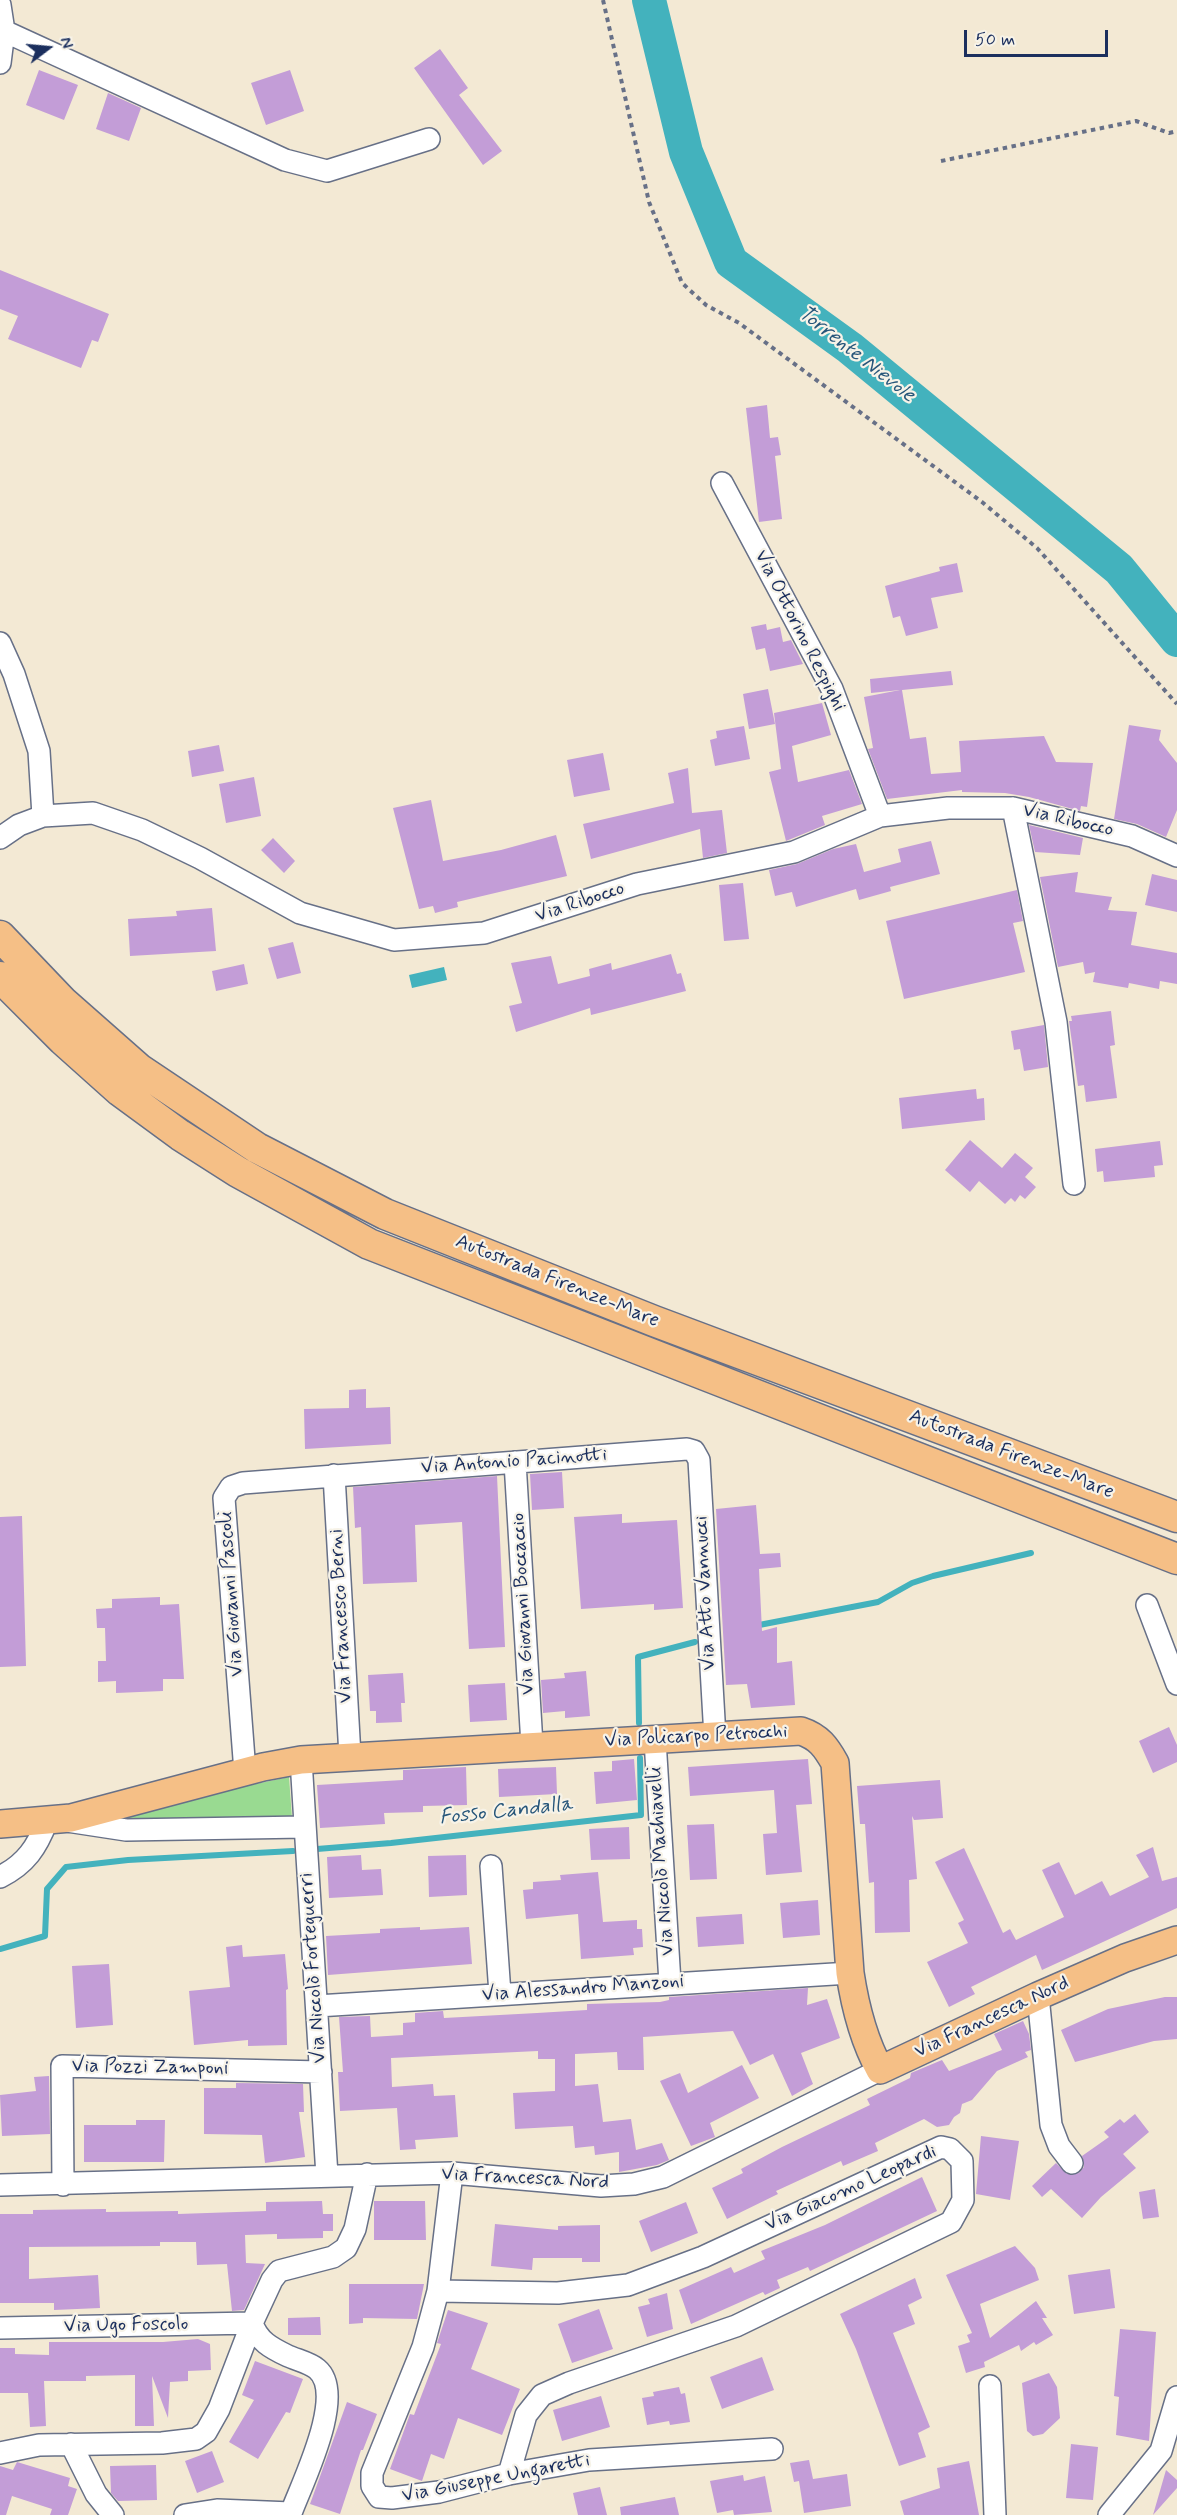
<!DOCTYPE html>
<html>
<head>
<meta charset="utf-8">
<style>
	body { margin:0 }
	#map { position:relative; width:1177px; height:2515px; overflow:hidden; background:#f3e9d4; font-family:Mynerve,sans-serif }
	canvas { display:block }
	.north { position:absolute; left:18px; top:18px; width:60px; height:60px; -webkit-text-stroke:4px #f7f3e8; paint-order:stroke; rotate:74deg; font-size:16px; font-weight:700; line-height:24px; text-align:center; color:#1b2f5e }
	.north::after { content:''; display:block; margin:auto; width:21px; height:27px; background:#1b2f5e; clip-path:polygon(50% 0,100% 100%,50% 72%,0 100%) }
	.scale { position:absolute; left:964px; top:30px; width:144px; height:27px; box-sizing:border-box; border:3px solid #1b2f5e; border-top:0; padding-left:8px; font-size:18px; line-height:21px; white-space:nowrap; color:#1b2f5e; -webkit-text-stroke:4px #f7f3e8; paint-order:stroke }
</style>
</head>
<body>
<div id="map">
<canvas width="1177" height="2515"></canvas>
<div class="north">N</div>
<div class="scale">50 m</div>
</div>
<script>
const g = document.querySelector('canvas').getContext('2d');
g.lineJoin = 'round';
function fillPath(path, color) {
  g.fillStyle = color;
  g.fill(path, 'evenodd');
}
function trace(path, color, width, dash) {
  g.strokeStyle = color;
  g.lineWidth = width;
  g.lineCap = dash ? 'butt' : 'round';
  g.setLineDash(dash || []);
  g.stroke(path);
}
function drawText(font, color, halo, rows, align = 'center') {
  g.font = font + ' Mynerve,sans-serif';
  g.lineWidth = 4.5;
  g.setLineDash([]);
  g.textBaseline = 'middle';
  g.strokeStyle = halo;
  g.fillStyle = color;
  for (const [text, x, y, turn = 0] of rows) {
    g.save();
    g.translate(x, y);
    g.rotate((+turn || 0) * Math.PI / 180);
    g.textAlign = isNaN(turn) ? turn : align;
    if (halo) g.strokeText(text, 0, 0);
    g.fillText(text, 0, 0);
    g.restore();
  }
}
fillPath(new Path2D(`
	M289 1777 292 1818 122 1821 120 1815 127 1811Z`), '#99da91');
fillPath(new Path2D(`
	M444 967 447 980 412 988 409 975Z`), '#43b2bd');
trace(new Path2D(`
	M754 1626 878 1602 912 1583 933 1576 1031 1553
	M639 1723 638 1657 695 1642
	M317 1849 391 1843 641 1815 640 1758
	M0 1949 45 1936 47 1889 66 1867 128 1860 293 1851`), '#43b2bd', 6);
trace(new Path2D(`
	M649 0 686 152 731 262 850 348 1119 569 1177 640`), '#43b2bd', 34);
fillPath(new Path2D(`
	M440 49 468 88 459 95 502 151 483 165 414 68Z
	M39 70 78 85 64 120 26 105Z
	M290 70 304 111 266 125 251 83Z
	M108 93 141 108 129 141 96 129Z
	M0 270 109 314 98 342 92 340 81 368 8 339 18 316 0 309Z
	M767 405 770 438 778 437 781 455 775 456 782 519 759 522 746 408Z
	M957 563 963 592 931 598 938 628 906 636 900 616 893 618 885 586 940 571 939 567Z
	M766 624 767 630 780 627 783 642 791 640 803 664 770 671 765 648 756 650 751 627Z
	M951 671 953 685 902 690 910 739 926 737 931 774 961 772 959 741 1044 736 1056 762 1093 763 1087 807 1081 806 1080 811 1029 797 1005 793 962 792V790L887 799 868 749 873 748 864 697 900 690 871 693 870 679Z
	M768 689 775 724 749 729 743 694Z
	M822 703 831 735 792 746 798 782 849 770 862 804 822 816 825 825 786 841 769 772 781 769 774 713Z
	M1129 725 1161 730 1159 740 1177 763V810L1166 837 1137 824 1114 819Z
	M744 726 750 759 715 766 710 740 717 738 716 731Z
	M219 745 224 771 192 777 188 751Z
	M603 753 610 790 574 797 567 760Z
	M688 768 692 813 722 810 727 853 703 858 700 829 591 859 583 824 674 803 668 773Z
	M254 777 261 816 226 823 219 784Z
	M431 800 443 861 501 850 556 835 567 876 457 902 458 907 435 913 433 906 419 909 393 808Z
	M1029 825 1083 838 1080 855 1035 852Z
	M273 838 295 861 284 873 261 850Z
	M931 841 940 874 890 887 891 891 859 900 856 889 796 907 792 892 775 896 769 870 797 864 833 849 856 844 864 872 901 862 898 849Z
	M1078 872 1075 892 1112 897 1108 910 1137 912 1131 945 1177 953V984L1160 981 1159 989 1129 983 1128 988 1093 982 1095 972 1085 974 1083 962 1058 967 1040 877Z
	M1152 874 1177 880V912L1145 905Z
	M743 883 749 939 724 941 719 885Z
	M1017 890 1023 921 1013 923 1025 972 904 999 886 921Z
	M212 908 216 951 130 956 128 919 177 916 176 911Z
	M293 942 301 973 277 979 268 948Z
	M671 954 677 974 681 973 686 991 591 1015 590 1008 516 1032 509 1006 522 1003 511 963 551 956 558 984 590 976 589 969 611 963 612 970Z
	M244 964 248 984 216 991 212 971Z
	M1111 1011 1115 1045 1110 1046 1117 1098 1086 1102 1084 1085 1078 1086 1069 1021H1072L1071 1016Z
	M1044 1025 1048 1067 1024 1071 1020 1049 1014 1050 1011 1031Z
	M976 1089 977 1099 984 1098 985 1120 902 1129 899 1098Z
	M970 1140 1002 1168 1015 1153 1033 1168 1025 1177 1036 1187 1025 1199 1020 1195 1015 1202 1011 1198 1005 1204 979 1181 970 1192 945 1170Z
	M1160 1141 1163 1165 1154 1166 1155 1177 1104 1182 1103 1171 1097 1172 1095 1149Z
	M366 1389V1408L390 1407 391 1444 305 1449 304 1409 349 1408V1390Z
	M562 1472 564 1508 532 1510 530 1474Z
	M497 1476 505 1647 469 1649 462 1522 415 1525 417 1582 363 1584 361 1527 355 1528 353 1487Z
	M756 1505 760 1554 780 1553 781 1567 759 1569 762 1631 777 1627V1663L792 1661 795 1705 751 1708 747 1684 726 1685 716 1509Z
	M622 1514V1523L677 1520 683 1608 654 1610V1604L581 1609 574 1517Z
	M22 1516 26 1666 0 1667V1517Z
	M160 1597V1605L179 1604 184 1679H163V1691L116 1693V1681L98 1682V1661H106L105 1628H97L96 1609 112 1608V1599Z
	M586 1671 590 1716 565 1718V1711L543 1713 541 1680 565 1678 564 1673Z
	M403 1673 405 1703H401L402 1722 376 1723V1711H370L368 1675Z
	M505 1683 507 1720 470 1722 468 1685Z
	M1169 1727 1177 1745V1762L1153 1773 1139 1741Z
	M634 1759 637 1800 596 1804 594 1772 612 1771V1761Z
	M808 1759 812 1804 796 1805 802 1872 766 1875 763 1834 777 1833 774 1790 690 1796 688 1767Z
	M466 1767 467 1805 423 1806V1812L384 1813 385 1824 320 1828 317 1785 403 1780V1770Z
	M556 1767 557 1794 499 1797 498 1769Z
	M940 1780 943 1818 914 1820 912 1816 917 1879 909 1880 910 1932 875 1933 874 1882 869 1883 865 1824H860L857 1786Z
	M714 1824 717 1879 690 1880 687 1825Z
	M629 1827 630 1859 591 1860 589 1829Z
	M1153 1847 1162 1881 1177 1877V1908L1042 1970 1036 1955 971 1987 975 1994 949 2007 927 1962 968 1943 958 1923 964 1920 935 1862 964 1848 1003 1933 1010 1929 1016 1940 1064 1917 1042 1870 1059 1862 1075 1895 1102 1881 1110 1896 1149 1877 1136 1855Z
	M361 1855 362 1870 381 1869 383 1895 329 1898 327 1857Z
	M466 1855 467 1895 429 1897 428 1856Z
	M598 1872 603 1922 637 1920V1929H642L643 1947 633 1948 634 1955 581 1959 578 1914 526 1919 523 1890 533 1889V1882L561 1880 560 1875Z
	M818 1900 820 1935 783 1938 780 1903Z
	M742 1914 744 1944 698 1947 696 1917Z
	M420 1927V1930L469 1927 472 1964 328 1975 326 1936 380 1933V1929Z
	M242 1945 243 1957 285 1954 288 1989 286 1990 287 2045 248 2046V2040L194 2045 189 1991 230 1987 226 1947Z
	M109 1964 113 2025 76 2028 72 1966Z
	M808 1988 807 2005 827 1999 840 2038 801 2053 813 2084 792 2096 773 2054 750 2065 733 2031 643 2037 644 2070H618L617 2052 575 2054V2086L598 2084 603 2122 631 2119 636 2150 662 2143 669 2160 657 2165 619 2172V2152L595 2155 594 2146 575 2148 573 2126 515 2129 513 2093 555 2091V2059H538V2051L391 2058 392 2087 433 2084 434 2096 455 2095 458 2137 415 2140 416 2149 400 2150 397 2108 340 2111 338 2072H343L339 2017 370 2016 371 2037 403 2035V2023L415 2022V2013L443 2011 444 2018 537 2013 587 2010V2004L660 2002 669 2000V1997Z
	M1165 1997H1177V2039L1154 2041 1075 2062 1061 2030 1108 2009Z
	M1023 2021 1029 2034 1031 2050 1025 2052 1028 2057 997 2071 972 2100 962 2104 960 2113 954 2117 949 2125 937 2127 924 2119 875 2143 878 2151 843 2166 841 2161 776 2191 778 2194 727 2219 712 2188 743 2173 741 2169 782 2147 870 2105 867 2099 910 2078 911 2073 942 2060 949 2071 1002 2050 994 2034Z
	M742 2065 759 2098 710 2123 715 2137 691 2146 660 2081 680 2073 688 2093Z
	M49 2076 50 2134 2 2136 0 2095 36 2091 34 2077Z
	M236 2083 303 2084 304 2112H299L305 2157 265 2163 262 2135 204 2134V2088H236Z
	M1135 2114 1149 2132 1123 2154 1136 2168 1101 2197 1082 2218 1051 2189 1042 2197 1032 2186 1056 2163 1067 2174 1079 2173 1084 2167 1082 2156 1109 2137 1104 2132 1120 2119 1124 2123Z
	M136 2120H165L164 2162H84V2125H136Z
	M981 2136 1019 2141 1010 2200 976 2194Z
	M922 2177 937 2211 810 2271 808 2267 777 2280 780 2288 765 2295 763 2292 691 2324 679 2290 731 2267 734 2273 765 2259 761 2251 825 2225Z
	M1155 2189 1159 2217 1143 2219 1139 2192Z
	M322 2201 323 2214H333V2231H323V2238L277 2239V2234L245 2235 246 2263 265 2264 244 2310 232 2311 227 2264 197 2265 196 2242H160V2246L29 2247V2279L98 2275 100 2308 54 2310V2303H0V2214H33V2210L106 2209V2212L178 2211V2214L266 2211V2202Z
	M374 2201H425L426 2240H374Z
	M686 2202 698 2233 651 2252 639 2221Z
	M495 2224 558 2230V2226L600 2225V2262H582V2258H533L532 2270 491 2266Z
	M1015 2246 1035 2268 1039 2280 980 2304 990 2338 1036 2301 1047 2318H1042L1053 2335 1036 2345 1034 2342 1021 2351 1019 2345 984 2362 985 2367 966 2373 958 2346 970 2342 967 2335 972 2333 946 2275Z
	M1110 2269 1115 2308 1074 2314 1068 2275Z
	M915 2278 922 2298 908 2305 915 2324 893 2333 930 2427 918 2433 926 2457 899 2466 856 2349 840 2314Z
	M349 2284H424L417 2319 363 2318V2323L349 2324Z
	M667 2293 673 2329 647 2337 638 2307 650 2304 648 2299Z
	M599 2309 613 2349 572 2363 558 2324Z
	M448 2310 488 2323 471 2369 520 2389 502 2435 458 2418 444 2459 431 2454 422 2481 390 2469 410 2414 414 2415 441 2344 437 2343Z
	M320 2317 321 2335H288V2318Z
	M1120 2329 1156 2332 1149 2441 1116 2435 1119 2397 1114 2396Z
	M198 2339 210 2344 211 2370 188 2371V2381L170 2382 168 2418 152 2376 154 2426H135V2375L86 2376V2381H44L46 2426 30 2427 28 2393H0V2348H15V2354L49 2355V2342H163Z
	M762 2357 774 2390 722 2409 710 2377Z
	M255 2361 303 2379 290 2413 286 2412 258 2459 229 2442 254 2400 242 2395Z
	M1049 2373 1057 2387 1060 2418 1043 2434 1033 2436 1027 2431 1022 2383Z
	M679 2387 681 2394 685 2393 690 2422 670 2425 669 2421 647 2425 642 2398 654 2396 653 2392Z
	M601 2396 610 2427 562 2441 553 2410Z
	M347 2402 377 2414 363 2450H361L340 2514 310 2504Z
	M1071 2444 1098 2447 1093 2500 1066 2498Z
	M212 2451 224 2482 197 2493 185 2461Z
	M809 2460 813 2479 847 2474 851 2506 804 2513 799 2481 794 2482 790 2463Z
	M969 2461 979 2515H904L900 2501 940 2488 937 2468Z
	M17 2462 70 2478 68 2486 77 2489 68 2515H50L52 2509 12 2496 6 2515H0V2466L13 2470Z
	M156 2465 157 2500 118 2501 111 2493 110 2466Z
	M1166 2470 1177 2480V2488L1153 2515Z
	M743 2475 744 2481 765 2476 772 2512 734 2515 733 2510 717 2513 710 2481Z
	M600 2487 607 2515H578L573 2493Z
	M675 2497 679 2515H621L620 2507Z`), '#c39dd7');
const minor = new Path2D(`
	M0 5 4 31 0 63
	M4 31 285 160 327 171 429 139
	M722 483 832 689 880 816
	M0 643 14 674 39 751 43 816
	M1013 808 1056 1022 1074 1184
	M0 838 19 825 43 816 93 813 142 830 200 858 300 913 394 940 484 933 637 884 794 852 880 816 948 808H1013L1132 836 1177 856
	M515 1462 532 1745
	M334 1475 350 1756
	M1147 1605 1177 1684
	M655 1740 670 1983
	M301 1760 327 2176
	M245 1772 224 1498 231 1487 243 1483 687 1449 694 1451 699 1460 715 1737
	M67 1821 126 1830 304 1827
	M491 1866 500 1994
	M0 1877C26 1864 37 1847 47 1821
	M1038 1996 1051 2125 1059 2146 1072 2163
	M317 2006 850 1973
	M452 2173 438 2291 423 2347 372 2473V2486L379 2497 392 2498 439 2492 509 2474 589 2460 772 2449
	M0 2185 452 2173 601 2186 634 2184 663 2177 880 2070
	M63 2185 62 2066 321 2072
	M438 2291 558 2293 628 2285 703 2257 941 2147 950 2149 962 2161 963 2200 951 2222 736 2326 569 2383 542 2395 526 2415 509 2474
	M0 2328 252 2323C258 2341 271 2348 288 2356 297 2360 310 2363 317 2369 347 2394 302 2483 291 2513
	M990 2386 995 2515
	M71 2444 96 2494 113 2515
	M0 2453 39 2445 162 2443 196 2439 206 2432 219 2409 252 2323 272 2280 279 2271 333 2257 346 2248 355 2229 367 2174
	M185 2515 217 2510 291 2513
	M1109 2515 1161 2451 1177 2397`);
const major = new Path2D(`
	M0 1824 71 1818 263 1767 301 1760 801 1731C819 1737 826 1747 835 1763L850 1973C855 2006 864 2041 880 2070L1038 1996 1125 1958 1177 1940`);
const highway = new Path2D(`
	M0 936 63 1002 139 1069 257 1148 385 1214 654 1321 1177 1517
	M0 977 63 1040 120 1091 180 1135 238 1172 369 1244 1177 1559`);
trace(minor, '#677087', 24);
trace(major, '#677087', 30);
trace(highway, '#677087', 33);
trace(new Path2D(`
	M603 0 649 202 682 283 706 305 739 323 982 502 1037 548 1177 704
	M941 161 1136 121 1169 133 1177 131`), '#677087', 4, [4.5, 4.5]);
trace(minor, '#fff', 21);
trace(major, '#f5bf86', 27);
trace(highway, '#f5bf86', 30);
drawText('20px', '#1b2f5e', '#f7f3e8', [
	["Via Ottorino Respighi",799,631,63],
	["Via Ribocco",1068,821,13],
	["Via Ribocco",580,903,-18],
	["Autostrada Firenze-Mare",557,1282,22],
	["Autostrada Firenze-Mare",1011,1455,21],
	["Via Antonio Pacinotti",514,1462,-4],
	["Via Atto Vannucci",706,1593,-93],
	["Via Giovanni Pascoli",232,1594,-94],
	["Via Giovanni Boccaccio",524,1604,-93],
	["Via Francesco Berni",342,1616,-93],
	["Via Policarpo Petrocchi",696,1737,-3],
	["Via Niccolò Machiavelli",662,1861,-94],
	["Via Niccolò Forteguerri",314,1968,-94],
	["Via Alessandro Manzoni",583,1989,-4],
	["Via Francesca Nord",992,2018,-25],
	["Via Pozzi Zamponi",150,2068,1],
	["Via Francesca Nord",525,2179,3],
	["Via Giacomo Leopardi",851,2189,-24],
	["Via Ugo Foscolo",126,2326,-1],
	["Via Giuseppe Ungaretti",496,2479,-11]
]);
drawText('italic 21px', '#27567a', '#f7f3e8', [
	["Torrente Nievole",856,355,38],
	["Fosso Candalla",506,1812,-6]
]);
</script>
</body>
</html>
